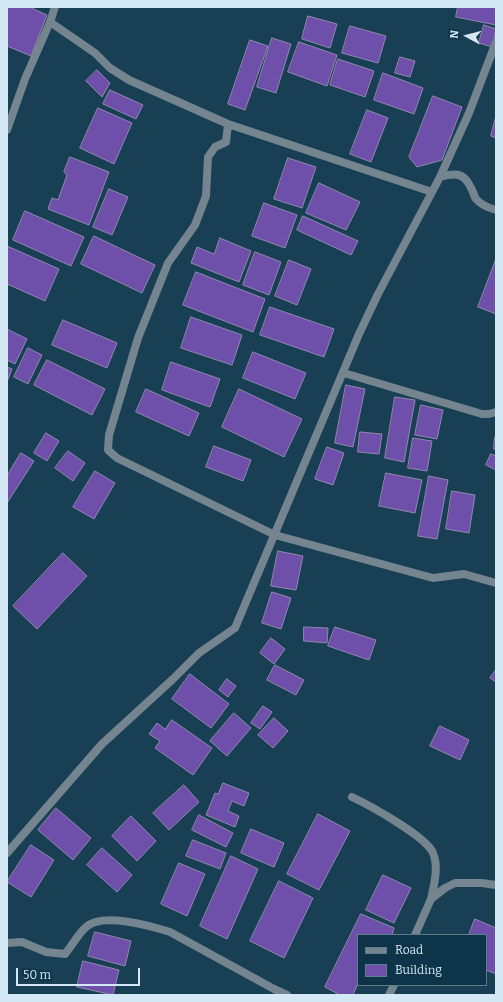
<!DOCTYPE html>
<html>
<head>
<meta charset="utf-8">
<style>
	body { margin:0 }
	#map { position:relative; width:503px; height:1002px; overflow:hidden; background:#193f54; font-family:Bitter,serif }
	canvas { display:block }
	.frame { position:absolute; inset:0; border:8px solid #d4e8f6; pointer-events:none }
	.legend { position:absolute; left:357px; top:934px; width:130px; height:52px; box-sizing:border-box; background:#0d3449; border:1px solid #5d7c8e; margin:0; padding:5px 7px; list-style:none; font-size:12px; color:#d4e8f6 }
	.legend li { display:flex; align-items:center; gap:8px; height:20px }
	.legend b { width:20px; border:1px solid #5d7c8e }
	.north { position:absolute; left:447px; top:16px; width:40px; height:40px; -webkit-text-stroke:3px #0d3449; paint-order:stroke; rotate:277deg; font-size:11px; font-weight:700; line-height:16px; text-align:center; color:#d4e8f6 }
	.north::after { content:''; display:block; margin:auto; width:14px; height:18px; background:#d4e8f6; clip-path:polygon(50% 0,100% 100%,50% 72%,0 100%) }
	.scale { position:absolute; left:16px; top:968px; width:124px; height:18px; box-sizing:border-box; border:2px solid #d4e8f6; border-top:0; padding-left:5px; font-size:12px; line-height:14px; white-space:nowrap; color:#d4e8f6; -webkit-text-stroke:3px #0d3449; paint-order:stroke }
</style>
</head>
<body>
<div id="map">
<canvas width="503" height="1002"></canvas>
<div class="frame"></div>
<ul class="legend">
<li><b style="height:5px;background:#748590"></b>Road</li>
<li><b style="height:11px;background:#6e50aa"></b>Building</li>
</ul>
<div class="north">N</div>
<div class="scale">50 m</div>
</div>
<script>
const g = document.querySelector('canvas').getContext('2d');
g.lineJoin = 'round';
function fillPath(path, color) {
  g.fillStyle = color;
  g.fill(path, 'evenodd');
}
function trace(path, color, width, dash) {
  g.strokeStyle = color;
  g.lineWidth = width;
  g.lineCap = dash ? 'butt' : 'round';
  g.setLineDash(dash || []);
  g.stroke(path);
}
const building = new Path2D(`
	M7 7H29L47 15 31 56 7 46Z
	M458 7H496V25L456 17Z
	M308 16 337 24 330 48 302 39Z
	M484 25 496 29 492 47 479 43Z
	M350 26 386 36 378 63 342 53Z
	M272 38 291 44 276 93 257 87Z
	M250 40 268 46 245 110 228 104Z
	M299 42 337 55 327 86 288 72Z
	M400 57 415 61 410 77 395 73Z
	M338 59 374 71 365 97 330 85Z
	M97 70 110 83 102 97 86 81Z
	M383 73 423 88 414 114 374 100Z
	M110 90 143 105 136 119 103 104Z
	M433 96 462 107 442 160 417 167 409 157Z
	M98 108 132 123 114 164 80 148Z
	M367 110 388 118 371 162 350 154Z
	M496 116V138L491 136Z
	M70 157 109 172 89 225 48 209 52 198 58 200 67 175 64 172Z
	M288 158 316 167 302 208 274 199Z
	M319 183 360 202 346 230 306 213Z
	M109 189 128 197 112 235 93 227Z
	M264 203 297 215 285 248 252 236Z
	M25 211 84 237 71 266 13 240Z
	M303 216 358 241 351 255 297 230Z
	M94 236 155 265 142 293 81 264Z
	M220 238 251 251 239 282 191 263 197 247 214 254Z
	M7 246 59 269 45 301 7 284Z
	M255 252 281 262 269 295 243 285Z
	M496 259V314L478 307Z
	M289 260 311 269 297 305 275 296Z
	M196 272 265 299 253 332 183 305Z
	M270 307 334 329 324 357 260 335Z
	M191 317 242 335 232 365 181 348Z
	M63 320 117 343 107 368 52 345Z
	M7 329 27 339 15 364 7 360Z
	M28 348 42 355 28 384 14 377Z
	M253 352 306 373 295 399 243 378Z
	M47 360 105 389 92 415 34 385Z
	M171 362 220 379 210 407 162 390Z
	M7 367 12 369 7 382Z
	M346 385 365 389 353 447 335 443Z
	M146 389 199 413 189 436 136 412Z
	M239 389 302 419 284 457 222 427Z
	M395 397 415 400 404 462 385 458Z
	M421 405 443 410 437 439 415 435Z
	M360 432 382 434 379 454 358 452Z
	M46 433 59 441 47 461 34 453Z
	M495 437H496V449H494Z
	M413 438 432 441 427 471 408 468Z
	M214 446 251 460 243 481 206 467Z
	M327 447 344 453 333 485 315 479Z
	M68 451 85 463 73 481 55 468Z
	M21 453 34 461 7 503V476Z
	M491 454 496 456V470L486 465Z
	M95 471 115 483 94 519 73 507Z
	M386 473 422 480 415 513 379 506Z
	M429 476 448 480 437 539 418 536Z
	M452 491 475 495 469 533 446 529Z
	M278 551 303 556 296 590 271 586Z
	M63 553 87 576 37 629 13 606Z
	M272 592 291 598 281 629 262 623Z
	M304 627 328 628 327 643 304 641Z
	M335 627 376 640 369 660 328 646Z
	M271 638 285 649 274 664 260 653Z
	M275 665 304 680 296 695 267 680Z
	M496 670V682L490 678Z
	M190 674 229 704 211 728 172 699Z
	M227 679 236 686 228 697 219 690Z
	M263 706 272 712 260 729 251 723Z
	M234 713 251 728 227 756 210 741Z
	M274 718 288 731 273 748 258 735Z
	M172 720 212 748 193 775 155 748 160 741 149 734 157 723 165 729Z
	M440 726 469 740 460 760 430 746Z
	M223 783 249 793 244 806 232 801 228 811 239 816 235 827 206 815 215 793 218 794Z
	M184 785 199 802 169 830 153 813Z
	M56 808 91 838 73 860 38 830Z
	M318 814 350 831 319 890 287 874Z
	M199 815 233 833 226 847 192 830Z
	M131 816 156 841 137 861 112 836Z
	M251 829 284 843 274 867 241 853Z
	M193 840 226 853 220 869 186 856Z
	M31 845 54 860 31 897 7 882Z
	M102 848 132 875 117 892 87 865Z
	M231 856 258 869 227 939 200 926Z
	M179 863 205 874 187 916 161 904Z
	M383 875 411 888 394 923 366 910Z
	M279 881 313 898 284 958 250 941Z
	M361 914 394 928 392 935H358V983L353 995H340L325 987Z
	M475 919 496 928V974L486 970V935H469Z
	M95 932 131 941 125 966 88 956Z
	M83 961 119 970 113 995 77 987Z`);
fillPath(building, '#6e50aa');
trace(building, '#9188ae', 1);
trace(new Path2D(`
	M50 22 95 53 110 68 129 80 228 124
	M7 130 25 79 50 22 55 7
	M440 177C455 173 464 172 471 188 473 191 474 196 476 199 481 205 489 208 496 210
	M432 192 228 124 226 142 215 147 208 157 206 196 195 225 168 263 138 338 109 435 108 450 117 458 275 535 433 578 464 574 496 583
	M344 373 482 414H489L496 412
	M352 797C369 805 427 837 433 853 439 867 434 885 431 899
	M7 853 102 744 173 679 199 653 235 628 359 334 378 294 440 177 469 113 496 42
	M415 935 431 899 445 888 455 883H482L496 885
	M7 943 22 942 46 952 65 954C72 946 78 934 86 927 102 912 151 926 170 932L274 989 287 995
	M389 995 394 985`), '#748590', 8);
</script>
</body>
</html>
